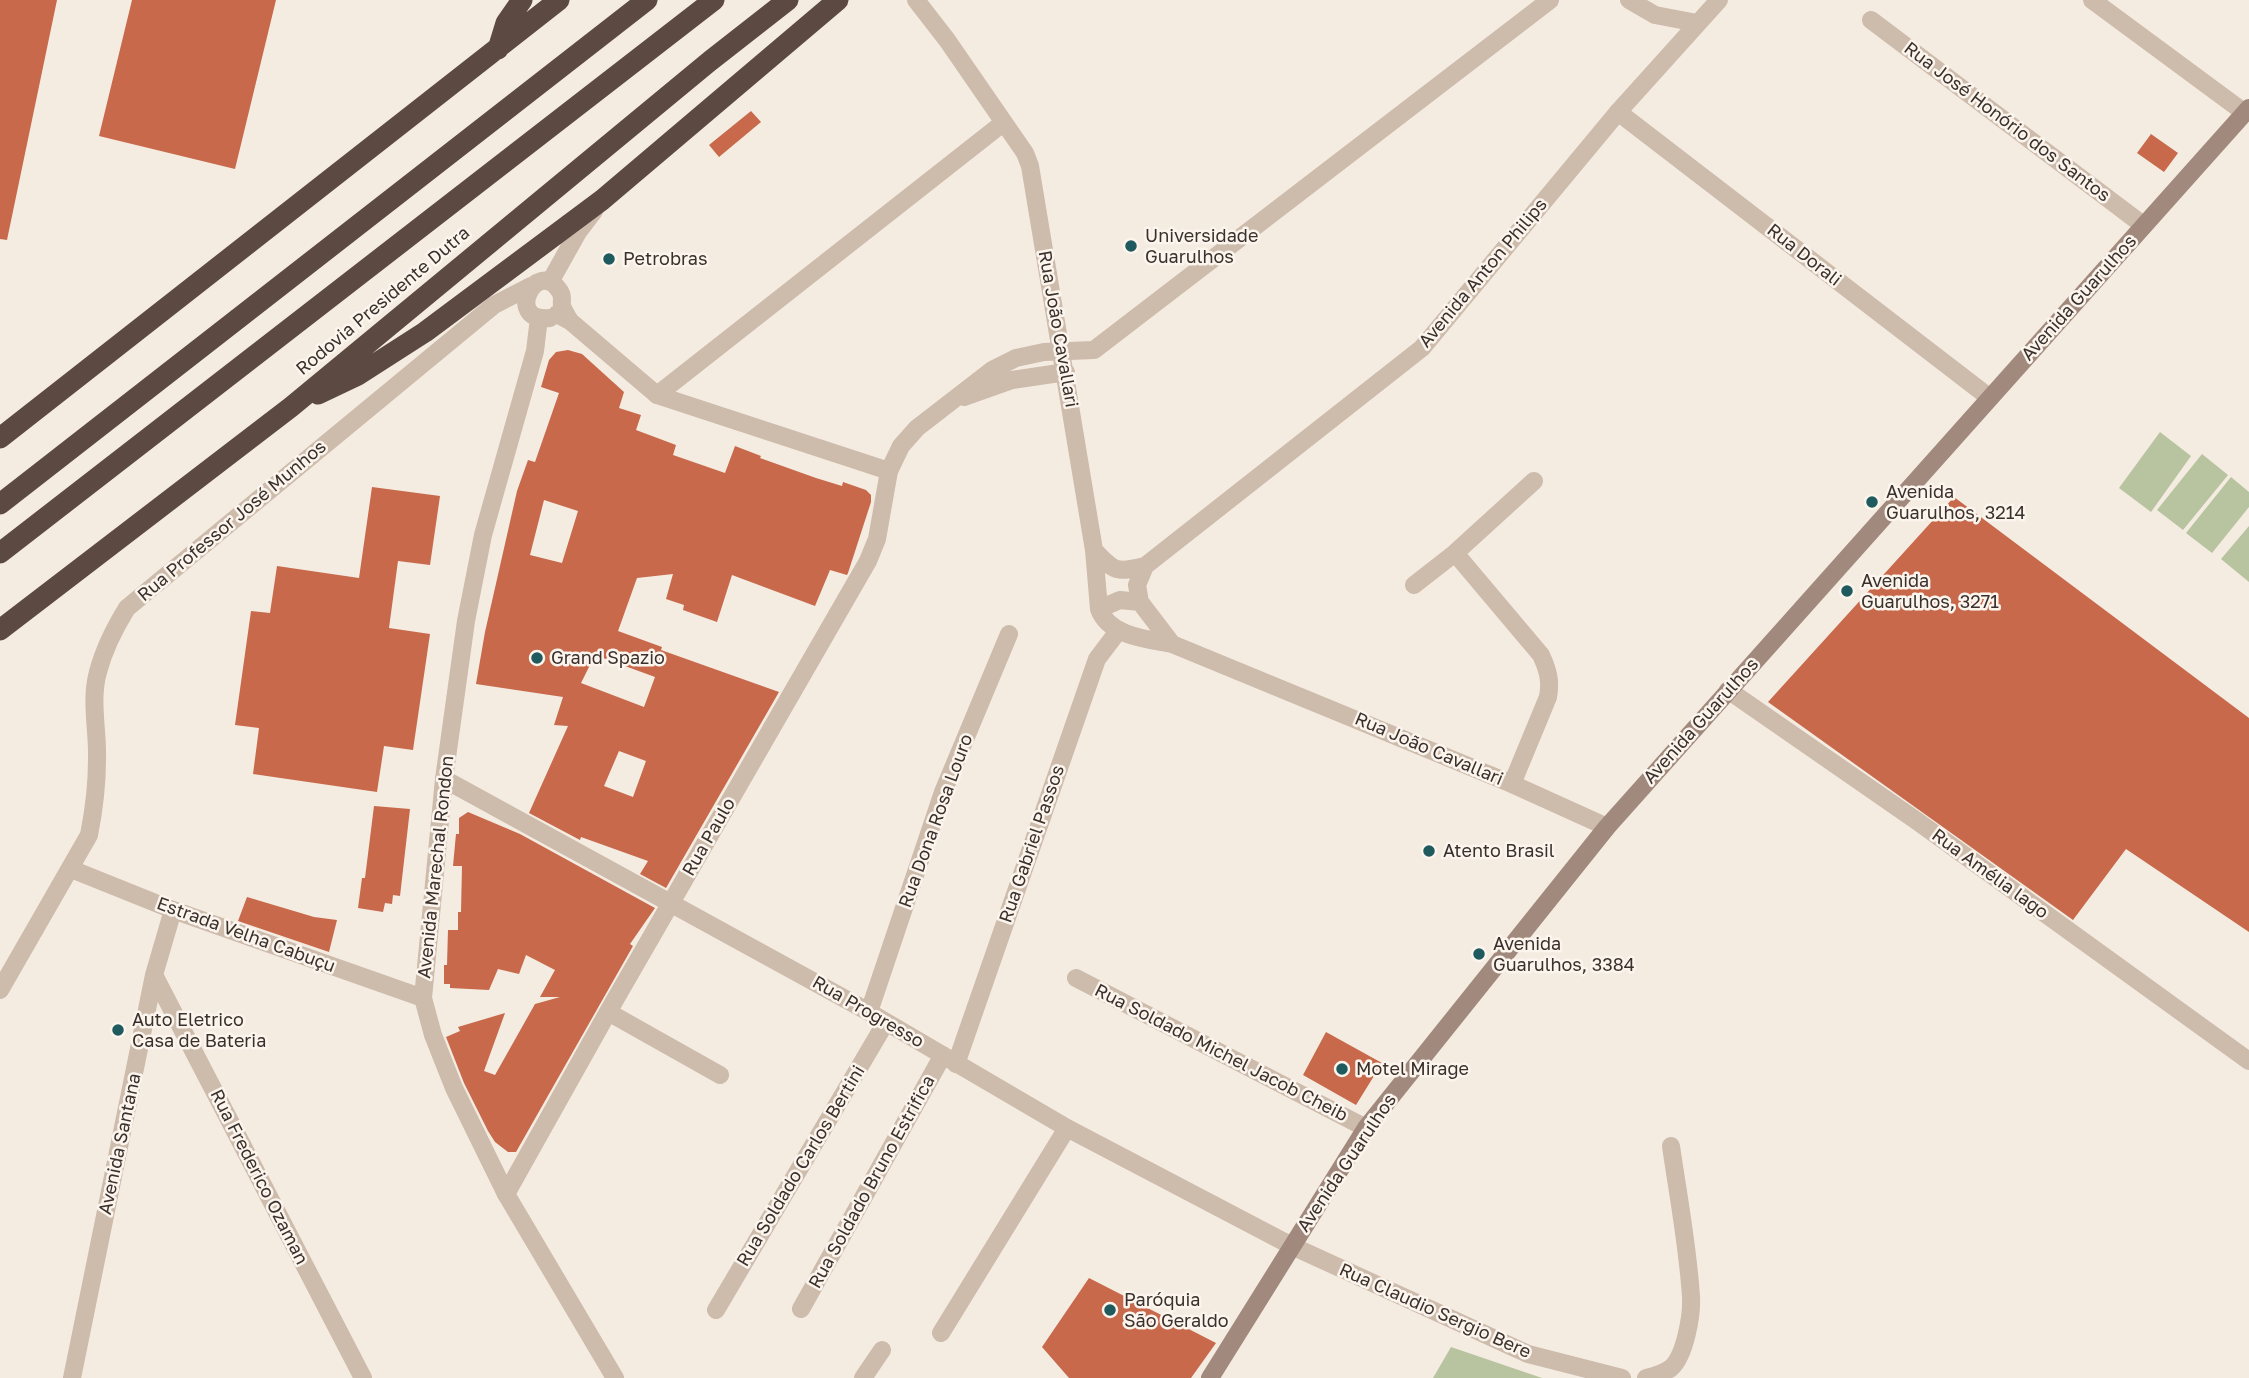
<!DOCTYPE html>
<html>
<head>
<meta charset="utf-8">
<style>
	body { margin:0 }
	canvas { display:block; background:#f4ebe1 }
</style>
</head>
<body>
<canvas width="2249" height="1378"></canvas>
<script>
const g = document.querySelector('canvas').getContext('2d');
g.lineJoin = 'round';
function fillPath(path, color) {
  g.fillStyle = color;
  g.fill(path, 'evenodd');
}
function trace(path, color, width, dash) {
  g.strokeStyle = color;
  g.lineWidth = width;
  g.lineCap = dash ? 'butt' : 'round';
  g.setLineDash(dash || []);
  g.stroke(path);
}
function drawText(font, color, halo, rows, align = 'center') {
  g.font = font + ' "Golos Text",sans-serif';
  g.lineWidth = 5;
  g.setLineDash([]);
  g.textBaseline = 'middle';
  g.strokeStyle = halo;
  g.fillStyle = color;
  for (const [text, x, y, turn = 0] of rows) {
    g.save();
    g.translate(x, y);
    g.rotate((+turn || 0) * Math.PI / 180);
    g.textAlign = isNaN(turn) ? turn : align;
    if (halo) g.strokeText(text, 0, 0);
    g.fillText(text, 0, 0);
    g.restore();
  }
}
fillPath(new Path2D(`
	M2160 432 2191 456 2151 512 2119 488Z
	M2202 454 2228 475 2183 530 2157 510Z
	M2231 477 2249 492V507L2212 553 2186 533Z
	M2249 526V582L2221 559Z
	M1451 1347 1542 1378H1433Z`), '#b8c4a0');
fillPath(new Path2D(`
	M0 0H57L7 240 0 239Z
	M132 0H276L235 169 99 136Z
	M751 111 761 122 719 157 709 145Z
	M2151 134 2178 153 2164 172 2137 153Z
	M568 350 582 354 624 392 619 408 641 415 636 430 676 445 673 455 725 473 735 446 761 456 760 458 816 478 842 486 843 482 866 490 871 495V502L848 573 847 575 830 570 815 606 732 575 717 622 683 610 684 605 666 599 673 574 637 578 618 631 662 647 661 650 779 692 666 888 640 874 648 861 581 837 580 840 529 813 568 726 554 725 563 697 476 684 485 632 517 491 528 460 535 462 559 393 541 387 549 360 556 352ZM544 500 578 511 562 563 530 555ZM595 655 655 677 644 707 581 683ZM619 751 646 761 633 797 604 786Z
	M372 487 440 496 430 565 398 561 389 628 430 634 413 750 384 746 377 792 253 774 259 728 235 725 251 611 270 613 277 566 359 578Z
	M1954 497 2249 718V932L2126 849 2073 920 1768 702Z
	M374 806 410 809 400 896 393 895 392 904 385 903 383 912 358 908 362 878H365Z
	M468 812 520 834 655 908 630 944 633 946 516 1152H508L495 1142 488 1131 464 1083 446 1037 460 1031 458 1027 505 1013 484 1071 495 1075 535 1004 560 997H540L555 970 526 955 519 974 498 969 489 990 450 988V984H444V965H447L448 930H458V912H461L462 866H453L456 834H459V818Z
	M247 897 314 917 337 920 329 952 238 921Z
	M1326 1032 1382 1063 1356 1105 1303 1075Z
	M1089 1278 1216 1343 1191 1378H1069L1042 1347Z`), '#c8694b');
trace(new Path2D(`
	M2092 0 2245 113
	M1871 20 2143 225
	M1618 112 1990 398
	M657 395 1003 123
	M1414 585 1455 553
	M1728 690 1917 821 2249 1061
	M444 779 869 1012 1067 1128 1292 1246 1528 1354 1622 1378
	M1512 784 1548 697C1551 681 1548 670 1541 655L1455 553 1534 481
	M71 869 173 910 423 998
	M154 975 363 1378
	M1076 978 1366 1128
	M608 1012 720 1075
	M869 1012 943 792 1009 634
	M956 1064 1097 659 1119 630
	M506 1194 608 1012 868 561 877 539 889 471
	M801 1309 943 1055
	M716 1310 886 1022
	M941 1333 1067 1128
	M72 1378 154 975 173 910
	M863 1378 882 1350
	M1646 1378C1655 1376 1663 1374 1671 1368 1685 1356 1692 1315 1691 1297 1688 1247 1678 1195 1671 1146`), '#cdbbac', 18);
trace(new Path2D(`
	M916 0 947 40 1025 153 1030 166 1094 550 1099 609C1109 636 1146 639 1172 644L1512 784 1607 827
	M1629 0 1655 15 1697 23
	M550 282 578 232 594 211
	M557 314 570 321 657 395 889 471 901 446 917 428 992 370 1016 358 1044 352 1094 350 1550 0
	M539 318 535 351 483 535 466 621 444 779 423 998 433 1035 454 1088 506 1194 615 1378
	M550 318C503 322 537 257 559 290 564 296 561 300 562 306 564 311 567 316 570 321
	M964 397 1012 380 1066 372
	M1094 550C1114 572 1117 573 1145 566
	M1099 609 1120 600 1140 602
	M1172 644 1140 602 1137 585 1145 566 1422 348 1618 112 1719 0
	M0 990 89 835C94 810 97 785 97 759 98 731 90 700 98 672 104 649 114 629 127 608L494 305 531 286`), '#cdbbac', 18);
trace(new Path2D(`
	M1210 1378 1366 1128 1607 827 2249 108`), '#a18a7d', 18);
trace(new Path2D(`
	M498 49 506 23 522 0
	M318 394 358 375 425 332 602 200 838 0
	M0 438 559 0
	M0 504 647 0
	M0 553 714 0
	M0 630 291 407 710 61 788 0`), '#5c4a42', 21);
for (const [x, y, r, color] of [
	[1131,246,7,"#1f5a5e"],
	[609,259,7,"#1f5a5e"],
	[1872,502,7,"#1f5a5e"],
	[1847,591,7,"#1f5a5e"],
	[537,658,7,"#1f5a5e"],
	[1429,851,7,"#1f5a5e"],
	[1479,954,7,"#1f5a5e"],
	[118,1030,7,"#1f5a5e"],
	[1342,1069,7,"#1f5a5e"],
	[1110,1310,7,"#1f5a5e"]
]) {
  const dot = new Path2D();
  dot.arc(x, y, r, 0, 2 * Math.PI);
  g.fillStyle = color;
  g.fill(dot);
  trace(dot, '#fbf5ee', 2.5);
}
drawText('18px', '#3b302b', '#fbf5ee', [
	["Rua José Honório dos Santos",2007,122,37],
	["Rua Dorali",1804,255,38],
	["Avenida Anton Philips",1483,273,-50],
	["Avenida Guarulhos",2079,298,-48],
	["Rodovia Presidente Dutra",383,301,-40],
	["Rua João Cavallari",1058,329,80],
	["Rua Professor José Munhos",232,521,-40],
	["Avenida Guarulhos",1701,721,-48],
	["Rua João Cavallari",1429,749,23],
	["Rua Dona Rosa Louro",936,821,-70],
	["Rua Paulo",709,837,-60],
	["Rua Gabriel Passos",1032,844,-71],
	["Avenida Marechal Rondon",436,867,-84],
	["Rua Amélia lago",1990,874,36],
	["Estrada Velha Cabuçu",246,935,20],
	["Rua Progresso",868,1012,30],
	["Rua Soldado Michel Jacob Cheib",1221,1053,27],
	["Avenida Santana",120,1144,-78],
	["Avenida Guarulhos",1347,1163,-56],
	["Rua Soldado Carlos Bertini",801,1166,-59],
	["Rua Frederico Ozaman",259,1177,63],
	["Rua Soldado Bruno Estrifica",872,1182,-61],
	["Rua Claudio Sergio Bere",1435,1311,24]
]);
drawText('18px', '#3b302b', '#fbf5ee', [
	["Universidade",1145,236],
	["Guarulhos",1145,257],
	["Petrobras",623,259],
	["Avenida",1886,492],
	["Guarulhos, 3214",1886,513],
	["Avenida",1861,581],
	["Guarulhos, 3271",1861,602],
	["Grand Spazio",551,658],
	["Atento Brasil",1443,851],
	["Avenida",1493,944],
	["Guarulhos, 3384",1493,965],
	["Auto Eletrico",132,1020],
	["Casa de Bateria",132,1041],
	["Motel Mirage",1356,1069],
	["Paróquia",1124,1300],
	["São Geraldo",1124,1321]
], 'left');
</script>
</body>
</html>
